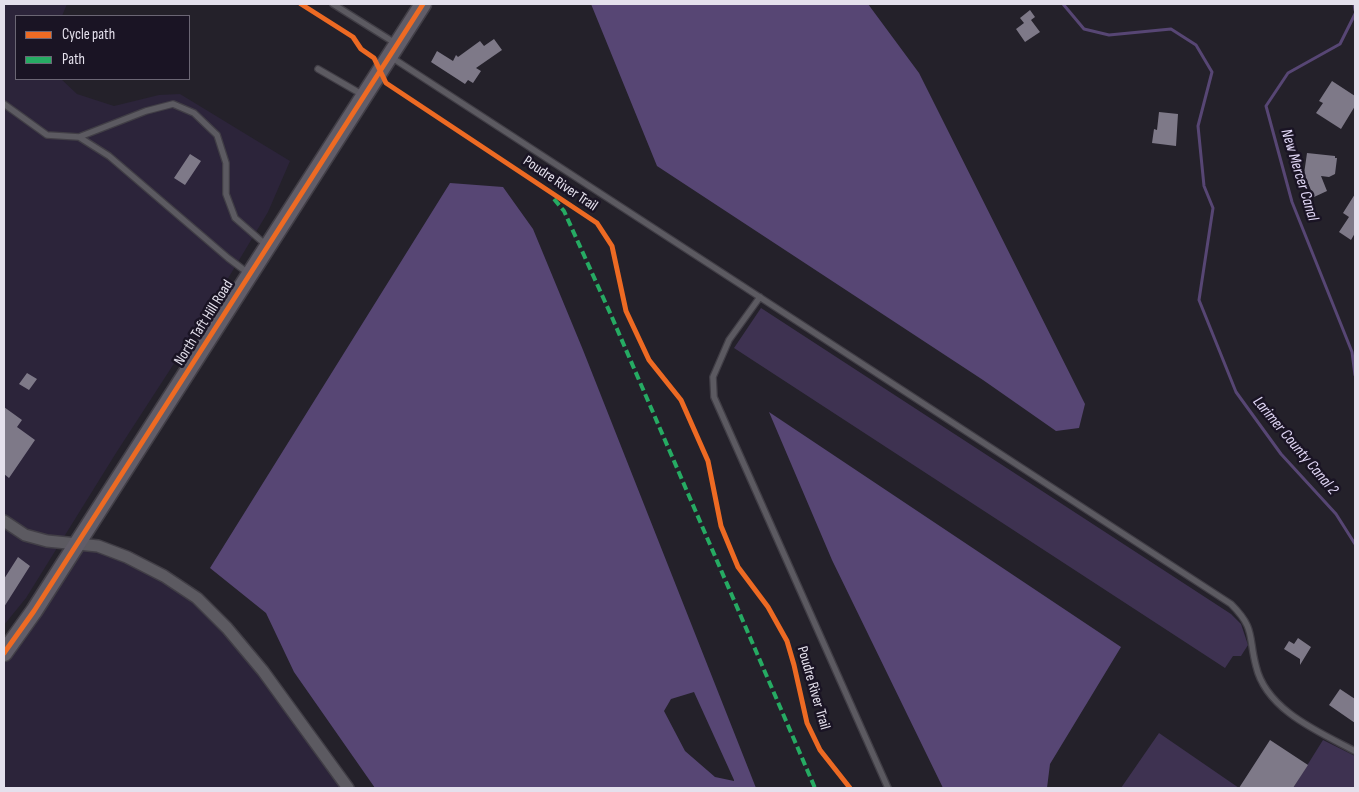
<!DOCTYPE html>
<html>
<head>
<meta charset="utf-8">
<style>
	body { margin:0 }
	#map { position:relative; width:1359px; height:792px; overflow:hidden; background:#24212a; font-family:"Sofia Sans Condensed",sans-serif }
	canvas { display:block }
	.frame { position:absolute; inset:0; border:5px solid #e4e0ec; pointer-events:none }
	.legend { position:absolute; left:15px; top:15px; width:175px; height:65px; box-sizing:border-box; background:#1a1424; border:1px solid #6b6674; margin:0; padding:6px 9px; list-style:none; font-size:15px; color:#e4e0ec }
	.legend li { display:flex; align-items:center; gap:10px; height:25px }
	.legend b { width:25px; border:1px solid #6b6674 }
</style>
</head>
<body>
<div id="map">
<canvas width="1359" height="792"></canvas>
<div class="frame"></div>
<ul class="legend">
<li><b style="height:6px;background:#ed6a23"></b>Cycle path</li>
<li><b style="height:6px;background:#26ab63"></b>Path</li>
</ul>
</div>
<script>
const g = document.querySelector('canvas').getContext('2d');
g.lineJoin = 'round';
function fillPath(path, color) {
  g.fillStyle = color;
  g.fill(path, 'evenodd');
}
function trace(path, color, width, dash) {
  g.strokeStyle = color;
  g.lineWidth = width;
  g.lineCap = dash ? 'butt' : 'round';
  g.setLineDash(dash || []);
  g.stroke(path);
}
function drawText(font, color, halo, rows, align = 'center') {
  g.font = font + ' "Sofia Sans Condensed",sans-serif';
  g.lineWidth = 5;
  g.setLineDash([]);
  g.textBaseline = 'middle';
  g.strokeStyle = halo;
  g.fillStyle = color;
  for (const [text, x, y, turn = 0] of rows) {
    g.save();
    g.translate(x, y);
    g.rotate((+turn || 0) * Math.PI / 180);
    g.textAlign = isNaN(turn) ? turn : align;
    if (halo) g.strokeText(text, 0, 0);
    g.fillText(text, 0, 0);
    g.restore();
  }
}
fillPath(new Path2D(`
	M4 4H67L62 16H16V79H61L77 94 114 106 159 95 180 94 290 161 268 212 212 305 116 453 26 598 4 625Z
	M76 544 98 546 164 576 227 628 348 788H4V653Z`), '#2c243a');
fillPath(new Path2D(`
	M761 308 1231 614 1241 624 1248 645 1241 656H1233L1225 668 734 348Z
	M1159 733 1239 788H1121Z
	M1323 740 1355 756V788H1293Z`), '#3e3251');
fillPath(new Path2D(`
	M591 4H868L919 73 1085 404 1079 428 1056 431 983 380 657 166Z
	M450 183 503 187 533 229 583 350 756 788H375L294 672 266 613 210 568ZM694 692 734 780V781L715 777 685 751 664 711 671 699Z
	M769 412 1121 647 1050 764 1047 788H943L832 560Z`), '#574674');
trace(new Path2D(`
	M1063 4 1084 29 1109 35 1171 29 1196 45 1212 72 1198 126 1204 186 1213 208 1199 300 1236 392 1281 454 1336 514 1355 544
	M1354 4 1355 10
	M1355 14 1340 44 1288 73 1266 106 1292 202 1352 352 1355 375`), '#574674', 3);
fillPath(new Path2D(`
	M1030 10 1035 17 1031 20 1040 32 1025 42 1016 29 1024 23 1020 18Z
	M494 39 502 50 476 68 481 71 473 83 468 80 465 84 431 62 437 51 453 61 456 55 458 57 480 41 484 46Z
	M1332 81 1355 96V106L1341 129 1316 113 1323 103 1319 101Z
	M1159 112 1178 114 1176 146 1152 143 1154 129 1157 130Z
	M1307 153 1335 156V158H1337L1335 174 1329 177 1321 176 1327 191 1314 197 1304 174Z
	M190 154 201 161 185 185 174 178Z
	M1355 194V233L1351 240 1339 232 1349 217 1343 213Z
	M27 373 37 379 29 390 19 384Z
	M4 407 22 420 17 427 35 440 9 478 4 474Z
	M18 557 30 566 4 607V579Z
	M1298 638 1311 647 1300 665V659L1284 649 1289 641 1294 644Z
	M1340 689 1355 699V723L1329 705Z
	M1270 740 1308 765 1293 788H1239Z`), '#7e7988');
const service = new Path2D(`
	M333 4 395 43
	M391 57 1231 604C1256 629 1248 636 1256 666 1266 710 1319 732 1355 751
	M318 69 363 95
	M4 104 47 135 79 137 109 156 228 258 248 273
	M79 137 146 111 173 104 194 113 217 135 226 163V194L235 218 266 245
	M760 297 729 340 713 377 714 397 888 788`);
const minor = new Path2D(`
	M4 521 25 535 47 541 98 546 127 557 164 576 197 598 227 628 263 671 348 788`);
const secondary = new Path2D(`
	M4 653 34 611 423 4`);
trace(service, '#413e46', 8);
trace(minor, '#413e46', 14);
trace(secondary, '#413e46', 19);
trace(service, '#5c5a61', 5.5);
trace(minor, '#5c5a61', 11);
trace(secondary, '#615d68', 16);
trace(new Path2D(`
	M554 199 564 211 611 315 815 788`), '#26ab63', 4, [8, 4]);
trace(new Path2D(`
	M301 4 353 37 361 49 374 58 386 83 597 223 612 246 626 311 649 360 681 400 708 461 721 526 738 567 768 607 787 641 794 665 807 723 820 750 850 788
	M4 653 34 611 423 4`), '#ed6a23', 5);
drawText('15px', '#e4e0ec', '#1a1424', [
	["Poudre River Trail",560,184,34],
	["North Taft Hill Road",204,323,-58],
	["Poudre River Trail",813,688,74]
]);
drawText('italic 16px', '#e1d7f6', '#1a1424', [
	["New Mercer Canal",1299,175,73],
	["Larimer County Canal 2",1295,446,50]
]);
</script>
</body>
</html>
